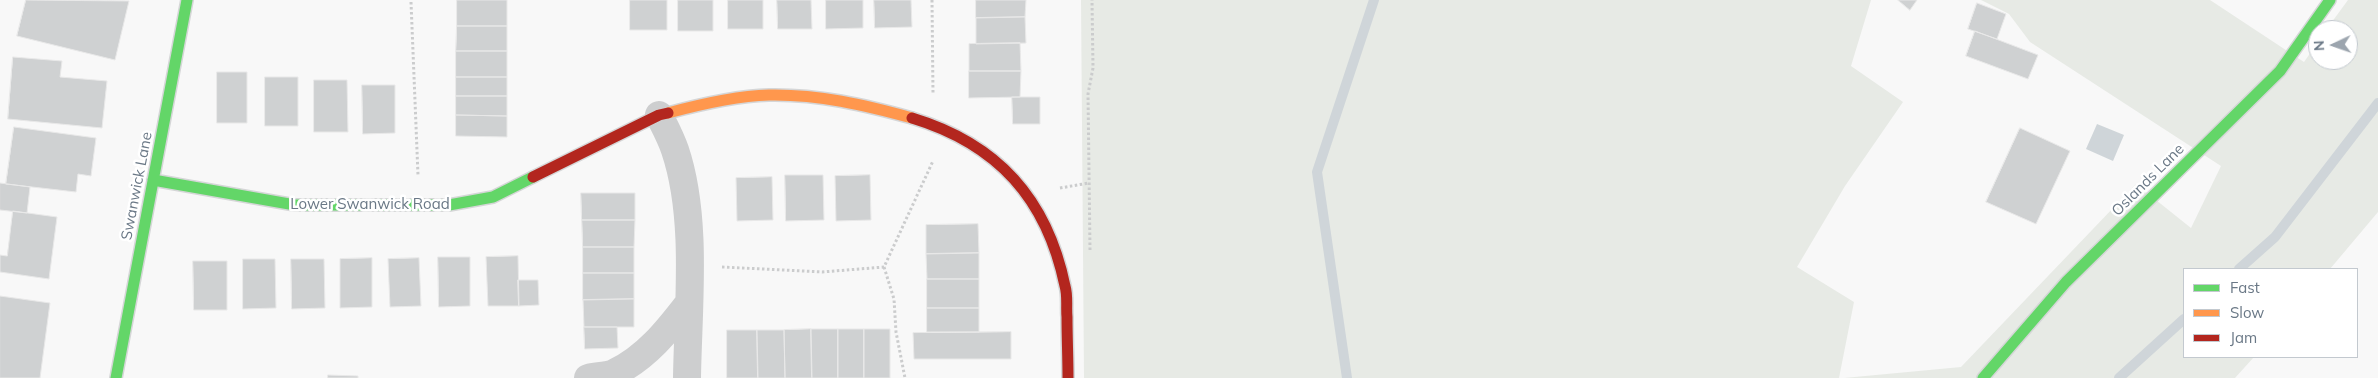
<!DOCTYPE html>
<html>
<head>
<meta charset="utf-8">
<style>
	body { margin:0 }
	#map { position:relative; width:2378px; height:378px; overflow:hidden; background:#f8f8f8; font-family:Mulish,sans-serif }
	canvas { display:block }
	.legend { position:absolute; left:2183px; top:268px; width:175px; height:90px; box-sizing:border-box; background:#fff; border:1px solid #c3c9cf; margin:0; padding:6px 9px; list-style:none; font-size:15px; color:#6a7886 }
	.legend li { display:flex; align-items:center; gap:10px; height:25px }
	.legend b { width:25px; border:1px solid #c3c9cf }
	.north { position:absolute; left:2308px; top:20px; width:50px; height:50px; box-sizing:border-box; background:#fff; border:1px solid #c3c9cf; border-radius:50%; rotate:267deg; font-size:14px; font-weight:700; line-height:20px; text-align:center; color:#6a7886 }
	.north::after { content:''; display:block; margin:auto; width:18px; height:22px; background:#9ca5ae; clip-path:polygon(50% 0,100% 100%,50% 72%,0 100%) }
</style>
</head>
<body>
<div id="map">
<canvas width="2378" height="378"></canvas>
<ul class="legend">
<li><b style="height:6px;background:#63d668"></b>Fast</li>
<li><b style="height:6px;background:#ff974d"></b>Slow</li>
<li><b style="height:6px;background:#b3261e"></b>Jam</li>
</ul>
<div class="north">N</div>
</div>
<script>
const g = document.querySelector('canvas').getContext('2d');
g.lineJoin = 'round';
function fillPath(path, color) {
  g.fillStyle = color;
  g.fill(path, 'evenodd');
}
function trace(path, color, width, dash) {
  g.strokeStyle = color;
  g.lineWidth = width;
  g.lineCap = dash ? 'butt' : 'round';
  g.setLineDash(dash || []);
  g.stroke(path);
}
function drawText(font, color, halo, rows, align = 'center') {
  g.font = font + ' Mulish,sans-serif';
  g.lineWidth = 5;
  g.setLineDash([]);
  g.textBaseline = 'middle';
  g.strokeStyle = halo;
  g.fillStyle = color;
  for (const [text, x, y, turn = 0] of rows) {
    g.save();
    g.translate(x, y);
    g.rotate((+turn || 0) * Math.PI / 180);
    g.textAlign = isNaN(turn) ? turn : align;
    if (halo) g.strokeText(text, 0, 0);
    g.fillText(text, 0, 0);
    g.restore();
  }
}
fillPath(new Path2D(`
	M1081 0H1871L1851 66 1903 102 1845 186 1797 267 1854 302 1839 378H1084Z
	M1981 0H2210L2304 62 2318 42V60H2348V30H2326L2348 0H2378V212L2330 269H2184V357H2254L2235 378H1844L1961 367 2136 184 2191 228 2221 166 2030 42 2009 14Z`), '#e7eae5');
fillPath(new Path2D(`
	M2097 124 2124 135 2113 161 2086 149Z`), '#cfd5d9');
trace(new Path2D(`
	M2239 269 2275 237 2378 103
	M1347 378 1317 172 1374 0
	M2119 378 2184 319`), '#cfd5d9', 10);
const building = new Path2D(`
	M26 0 129 1 115 60 17 36Z
	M457 0H507V26H457Z
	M630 0H667V30H630Z
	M678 0H713V31H678Z
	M728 0H763V29H728Z
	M777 0H811L812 29H778Z
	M826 0H863V28L826 29Z
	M874 0H911L912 27 875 28Z
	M976 0H1026L1025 17 976 18Z
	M1898 0H1917L1910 10Z
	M1977 3 2006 14 1997 39 1968 29Z
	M1025 17 1026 43 976 44V18Z
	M457 26H507V51H456Z
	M1975 31 2038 55 2028 79 1966 56Z
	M1020 43 1021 71H969V44Z
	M456 51H507V77H456Z
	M13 57 62 61 60 77 107 81 102 128 8 119Z
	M969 71H1021L1020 97 969 98Z
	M217 72H247V123H217Z
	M265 77H298V126H265Z
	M456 77H507V96H456Z
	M314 80H347L348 132H314Z
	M362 85H395V133L363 134Z
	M456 96H507V116L456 115Z
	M1012 97H1040V124H1013Z
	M456 115 507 116V137L456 136Z
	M14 127 96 138 91 176 78 174 76 192 6 184Z
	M2020 128 2070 151 2036 224 1986 202Z
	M785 175H823L824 220 786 221Z
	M870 175 871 220 836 221 835 176Z
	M772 177 773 220 737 221 736 178Z
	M0 183 30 187 27 213 0 210Z
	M581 193H635V220H582Z
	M13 211 57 217 49 279 0 272V255L7 256Z
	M582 220H635L634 247H583Z
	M978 224 979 253 926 254V225Z
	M583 247H634V273H583Z
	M979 253V279H927L926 254Z
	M518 256 519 306H488L486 257Z
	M438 257H470V306L439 307Z
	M372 258V307L340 308V259Z
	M419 258 421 306 390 307 388 259Z
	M243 259H275L276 308 243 309Z
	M291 259H324L325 308 292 309Z
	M193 261H227V310H194Z
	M583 273H634V299L583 300Z
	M927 279H979V308H927Z
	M518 280H538L539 305 519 306Z
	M0 296 50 303 40 378H0Z
	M634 299V327H584L583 300Z
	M927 308H979V332H927Z
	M584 327H617L618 348 585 349Z
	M811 329 812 378H785L784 330Z
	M811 329H838V378H812Z
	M838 329H864V378H838Z
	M864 329H890V378H864Z
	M727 330H757L758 378H727Z
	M757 330H784L785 378H758Z
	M1011 332V359H914L913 333Z
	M328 375 358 376V378H328Z`);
fillPath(building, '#cfd1d2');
trace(building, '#e8e8e8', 1);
const fast = new Path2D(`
	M153 180 295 205H449L493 197 533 177
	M116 378 187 0
	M1983 378 2066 282 2280 71 2330 0`);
const slow = new Path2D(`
	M668 113C701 104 735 96 769 95 818 94 865 105 912 118`);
const jam = new Path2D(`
	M912 118C998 144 1047 199 1065 286 1068 296 1066 307 1067 317 1067 337 1068 358 1068 378
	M533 177 659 115 668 113`);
trace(fast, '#d5d6d7', 14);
trace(slow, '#d5d6d7', 14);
trace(jam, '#d5d6d7', 14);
trace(new Path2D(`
	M932 0 933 93
	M411 2 418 175
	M1060 188 1089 183
	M1090 250 1088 94 1093 68 1092 0
	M722 267 822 272 884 267 933 161
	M884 267 894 299 896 332 905 378`), '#cbcccd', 3, [2.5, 2.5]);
trace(new Path2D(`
	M659 115C665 127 671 138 675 150 698 218 688 307 687 378
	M588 378C596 376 607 376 614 373 646 358 668 330 688 304`), '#cdcecf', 28);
trace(fast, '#63d668', 11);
trace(slow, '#ff974d', 11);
trace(jam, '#b3261e', 11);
drawText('15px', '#6a7886', '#fff', [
	["Oslands Lane",2148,180,-45],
	["Swanwick Lane",137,186,-79],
	["Lower Swanwick Road",370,204]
]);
</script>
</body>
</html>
